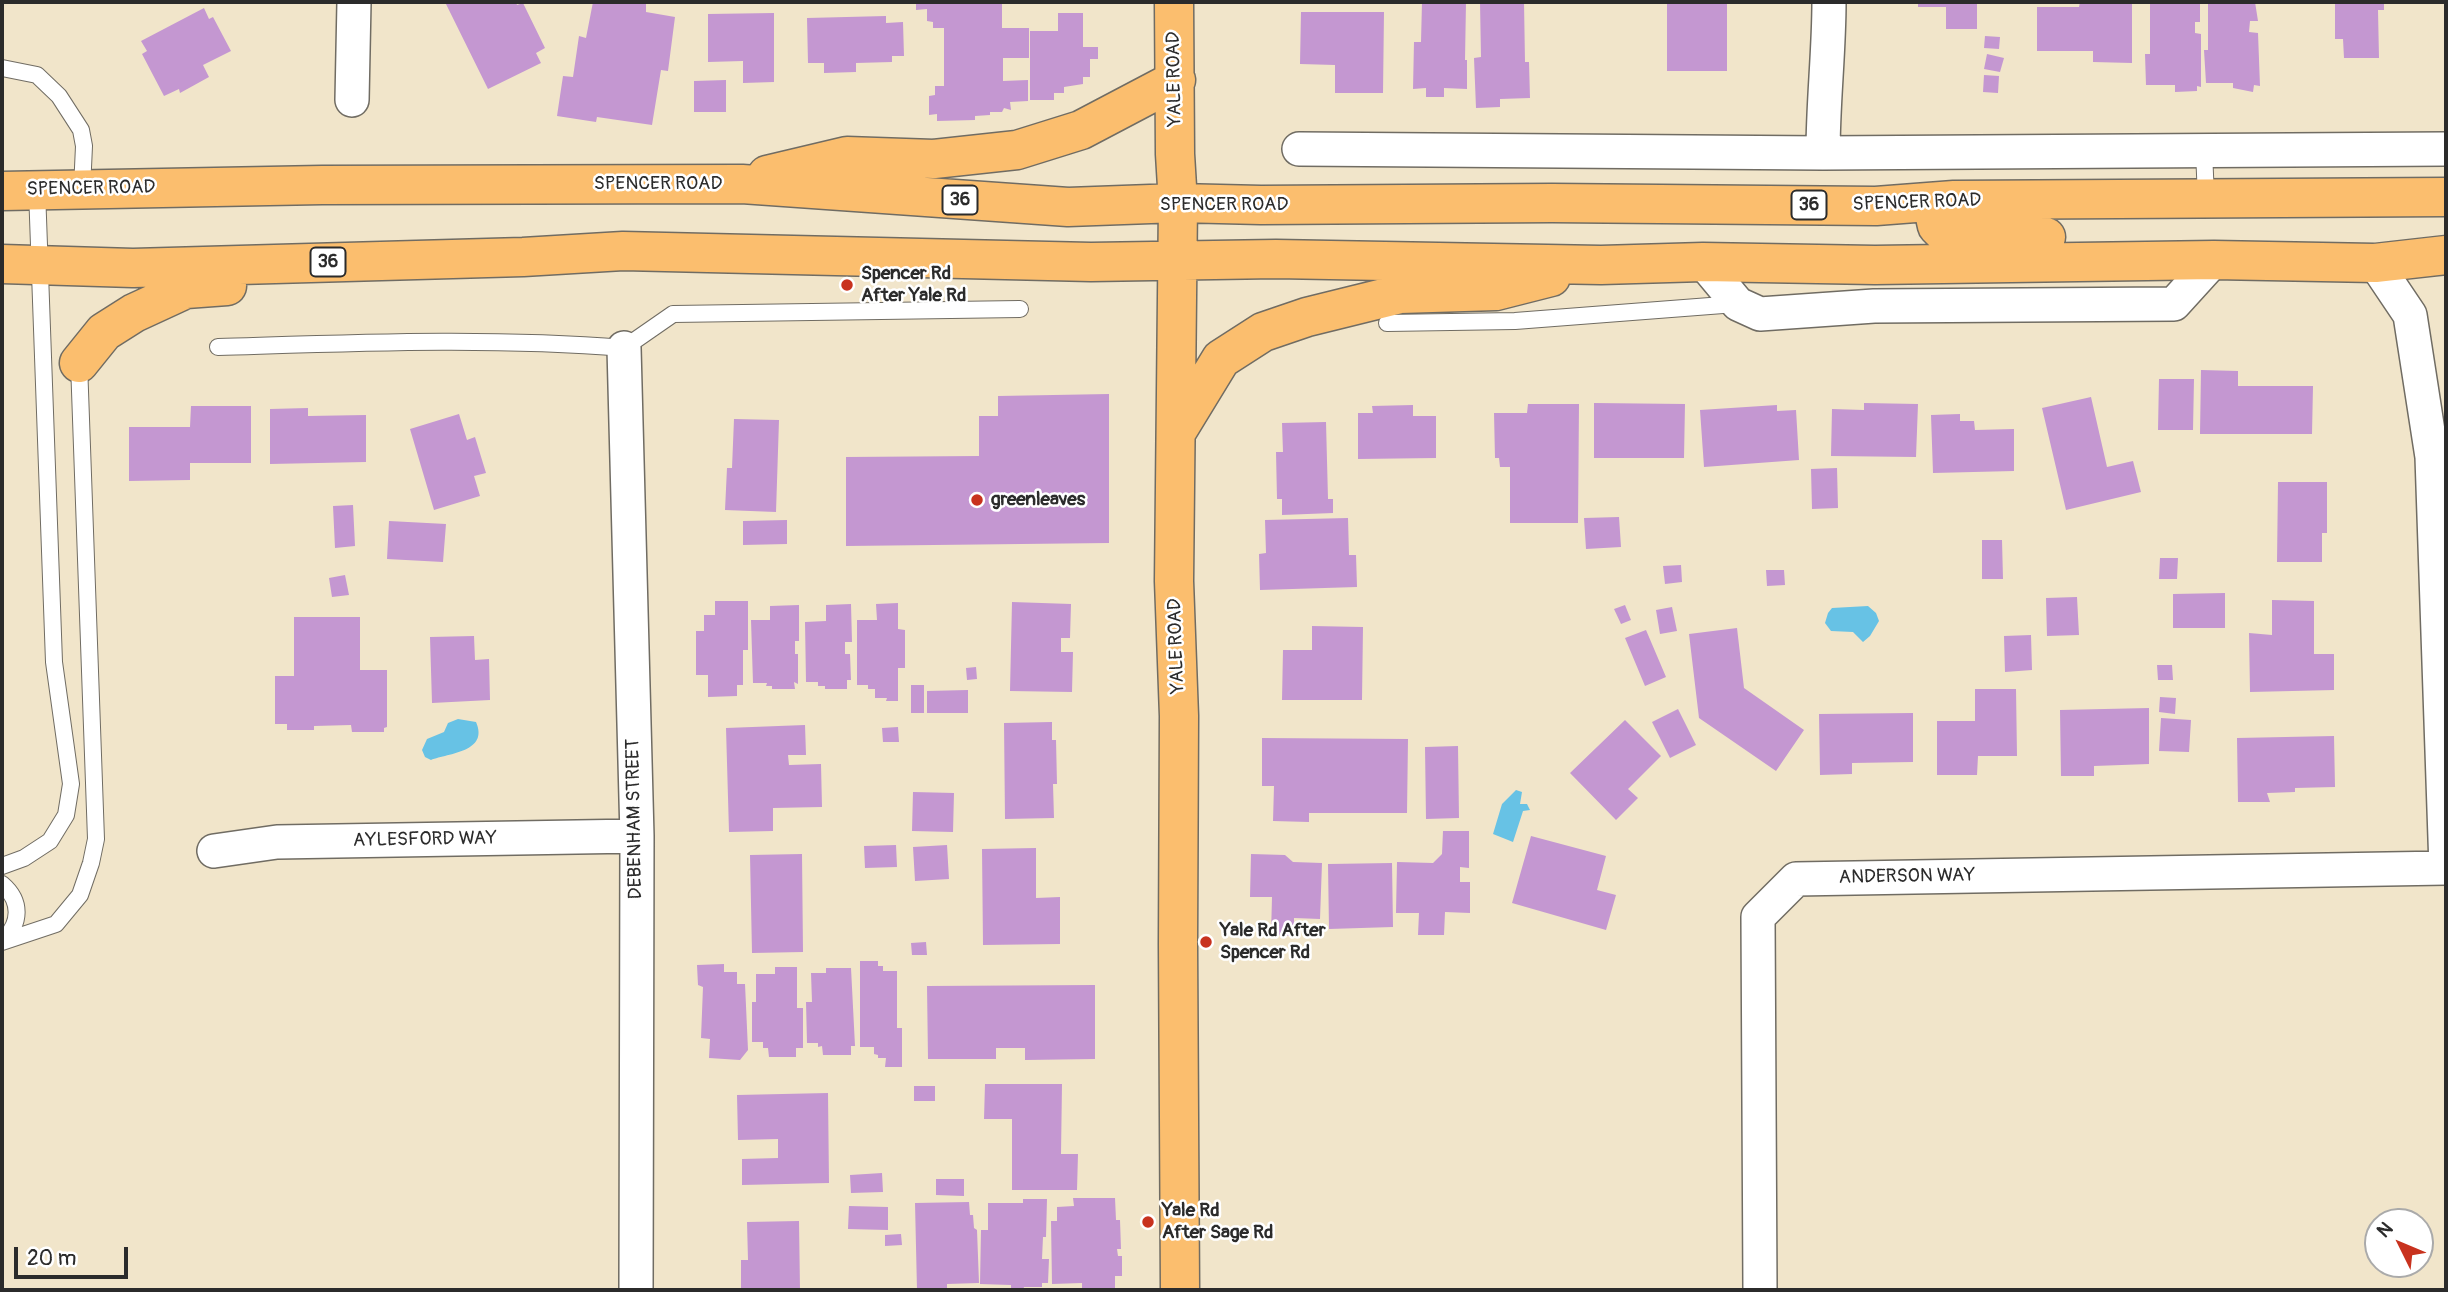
<!DOCTYPE html>
<html>
<head>
<meta charset="utf-8">
<style>
	body { margin:0 }
	#map { position:relative; width:2448px; height:1292px; overflow:hidden; background:#f1e5ca; font-family:Pangolin,sans-serif }
	canvas { display:block }
	.frame { position:absolute; inset:0; border:4px solid #2b2b2b; pointer-events:none }
	.north { position:absolute; left:2364px; top:1208px; width:70px; height:70px; box-sizing:border-box; background:#fff; border:2px solid #aaa; border-radius:50%; rotate:313deg; font-size:19px; font-weight:700; line-height:28px; text-align:center; color:#2b2b2b }
	.north::after { content:''; display:block; margin:auto; width:24px; height:32px; background:#c8321e; clip-path:polygon(50% 0,100% 100%,50% 72%,0 100%) }
	.scale { position:absolute; left:14px; top:1247px; width:114px; height:32px; box-sizing:border-box; border:4px solid #2b2b2b; border-top:0; padding-left:9px; font-size:21px; line-height:24px; white-space:nowrap; color:#2b2b2b; -webkit-text-stroke:5px #fff; paint-order:stroke }
</style>
</head>
<body>
<div id="map">
<canvas width="2448" height="1292"></canvas>
<div class="frame"></div>
<div class="north">N</div>
<div class="scale">20 m</div>
</div>
<script>
const g = document.querySelector('canvas').getContext('2d');
g.lineJoin = 'round';
function fillPath(path, color) {
  g.fillStyle = color;
  g.fill(path, 'evenodd');
}
function trace(path, color, width, dash) {
  g.strokeStyle = color;
  g.lineWidth = width;
  g.lineCap = dash ? 'butt' : 'round';
  g.setLineDash(dash || []);
  g.stroke(path);
}
function drawText(font, color, halo, rows, align = 'center') {
  g.font = font + ' Pangolin,sans-serif';
  g.lineWidth = 5;
  g.setLineDash([]);
  g.textBaseline = 'middle';
  g.strokeStyle = halo;
  g.fillStyle = color;
  for (const [text, x, y, turn = 0] of rows) {
    g.save();
    g.translate(x, y);
    g.rotate((+turn || 0) * Math.PI / 180);
    g.textAlign = isNaN(turn) ? turn : align;
    if (halo) g.strokeText(text, 0, 0);
    g.fillText(text, 0, 0);
    g.restore();
  }
}
fillPath(new Path2D(`
	M1868 606 1876 613 1879 621 1870 636 1863 642 1853 632 1831 631 1825 623 1828 613 1832 608Z
	M458 719 476 722C489 752 449 753 431 760L425 757 422 750 427 739 444 732 448 723Z
	M1516 790 1522 792 1520 804H1527L1530 810 1523 811 1513 842 1493 834 1502 804Z`), '#67c2e5');
fillPath(new Path2D(`
	M445 2H516L517 5 523 3 545 48 536 53 541 63 488 89Z
	M593 2H646V12L675 17 668 71 661 70 652 125 597 117 596 122 557 116 563 76 573 77 579 36 586 38Z
	M916 2 1002 3V28H1029V58H1003V81L1028 80V101L1010 102 1011 110 1004 108 1002 112H990V115L975 116V120L937 121V114L929 115V96L935 95V86H944V28H933V22L927 21V9L916 10Z
	M1422 2H1466L1465 60H1467V89L1444 88V97H1426V88L1413 89 1414 42H1421Z
	M1480 2H1524L1525 62H1529L1530 98 1500 99V107L1476 108 1474 58 1481 57Z
	M1667 2H1727V71H1667Z
	M1918 2H1977V29H1946V7H1918Z
	M2080 2H2132V63L2093 62V51H2037V7H2079Z
	M2150 2H2200V22H2195V33L2201 34V87L2197 86V91L2175 92V85H2146L2145 54H2150Z
	M2208 2H2255L2258 21H2250L2249 32 2258 33 2260 86 2254 85 2253 92 2233 88V83H2206L2204 50H2208Z
	M2335 2H2384V10H2378L2379 58H2344L2343 39H2335Z
	M204 8 209 19 213 17 231 51 203 65 209 77 180 93 179 89 164 96 142 54 147 51 141 41Z
	M1301 12H1384L1383 93H1335V65L1300 64Z
	M774 13V82L743 83V61L708 62V14Z
	M1058 13H1083V47H1098V59H1090V77H1083V84L1064 87V93H1054V100H1030V31H1058Z
	M886 16V23L903 22 904 56H892V62L856 63V72L824 73V63H808L807 18Z
	M1985 36 2000 37 1999 49 1984 48Z
	M1987 54 2004 58 2000 72 1984 69Z
	M1984 75 1999 76 1998 93 1983 92Z
	M726 80V112H694V81Z
	M2201 370 2238 371V386H2313L2312 434H2200Z
	M2159 379H2194L2193 430H2158Z
	M1109 394V543L846 546V457L979 456V416H998V396Z
	M2091 397 2107 467 2133 461 2141 492 2066 510 2042 408Z
	M1594 403 1685 404 1684 458H1594Z
	M1864 403 1918 404 1916 457 1831 456 1832 409 1864 410Z
	M1528 404H1579L1578 523H1510V467H1500L1499 458H1495L1494 413H1527Z
	M1413 405V416H1436V458L1358 459V413H1373L1372 406Z
	M1777 405V411L1796 410 1799 460 1704 467 1700 410Z
	M191 406H251V463H190V480L129 481V427H190Z
	M308 408V416L366 415V462L270 464V409Z
	M459 414 467 440 475 437 486 473 474 476 480 496 434 510 410 429Z
	M1960 414V421H1974L1975 430 2014 429V471L1933 473 1931 415Z
	M734 419 779 420 776 512 725 510 727 468H732Z
	M1326 422 1328 499H1333V513L1282 515V499H1277L1276 452H1283L1282 423Z
	M1837 468 1838 508 1812 509 1811 469Z
	M2278 482H2327V533H2322V562H2277Z
	M353 505 355 546 335 548 333 506Z
	M1619 517 1621 547 1586 549 1584 518Z
	M1348 518 1349 555H1356L1357 587 1260 590 1259 554 1266 553 1265 520Z
	M787 520V544L743 545V521Z
	M389 521 446 524 443 562 387 559Z
	M1982 540H2002L2003 579H1982Z
	M2160 558H2178L2177 579H2159Z
	M1681 565 1682 582 1665 584 1663 566Z
	M1766 570H1784L1785 585 1767 586Z
	M345 575 349 595 332 597 329 578Z
	M2225 593V628H2173V594Z
	M2077 597 2079 635 2047 636 2046 598Z
	M2272 600 2314 601V654H2334V690L2250 692 2249 633 2272 635Z
	M715 601H748V650H743V685H737V696L708 697V675H696V631H704V615H715Z
	M1012 602 1071 604 1070 638H1061V652H1073L1072 692 1010 691Z
	M898 603V629L905 630V668H898V701H886L887 698H875V689H868V685H857V620H877L876 604Z
	M851 604 852 642H845V654H850L851 680H847V689H825V686H818V682H806L805 622 826 621V605Z
	M799 605V641H795V654H798V684L794 682 795 689H772V686H766L767 683H753L751 620H770V606Z
	M1625 605 1631 620 1621 624 1614 609Z
	M1672 607 1677 631 1660 634 1656 610Z
	M294 617H360V670H387V727L384 728V732H352L351 725 314 726V730H287V724H275V676H294Z
	M1312 626 1363 627 1362 700H1282L1283 650H1312Z
	M1737 628 1744 688 1804 730 1776 771 1699 718 1689 634Z
	M1646 630 1666 677 1645 686 1625 638Z
	M2031 635 2032 670 2005 672 2004 636Z
	M474 636 475 660 489 659 490 700 432 703 430 637Z
	M2157 665H2172L2173 680H2158Z
	M976 667 977 679 967 680 966 668Z
	M911 685H924V713H911Z
	M1975 689H2016L2017 756H1978L1977 775H1937V721H1975Z
	M968 690V713H927V691Z
	M2160 697 2176 698 2175 714 2159 712Z
	M2149 708V764L2094 766V776H2061L2060 710Z
	M1678 709 1696 745 1670 758 1652 722Z
	M1913 713V762L1852 763V774L1820 775 1819 714Z
	M2161 718 2191 720 2189 752 2159 751Z
	M1625 720 1661 756 1628 789 1638 798 1616 820 1570 773Z
	M1052 722V740H1056L1057 784H1053L1054 818 1005 819 1004 723Z
	M805 725 806 755H788L789 765 821 764 822 807 773 808V831L729 832 726 728Z
	M898 727 899 742H883L882 728Z
	M2334 736 2335 787 2295 788V792L2267 793 2270 802H2238L2237 738Z
	M1262 738 1408 739 1407 813H1309V822L1273 821 1274 786H1262Z
	M1458 746 1459 818 1426 819 1425 747Z
	M913 792 954 793 953 832 912 831Z
	M1443 831H1469V868L1460 867V882H1470V913L1445 912 1444 935H1418L1419 913H1396L1397 862 1433 863 1442 854Z
	M1531 836 1606 856 1597 890 1616 895 1606 930 1512 903Z
	M896 845 897 867 865 868 864 846Z
	M947 845 949 879 915 881 913 847Z
	M1036 848V898L1060 897V944L983 945 982 849Z
	M802 854 803 952 752 953 750 855Z
	M1251 854 1285 855 1293 862 1322 863 1320 919 1294 918V936L1271 935 1272 897H1250Z
	M1392 863 1393 927 1329 929 1328 864Z
	M926 942 927 955H912L911 943Z
	M860 961H878V966H883V971H897V1028H902V1067H885L886 1058H878V1055L874 1054V1047H860Z
	M724 964V972H737V984H745L748 1050 740 1060 709 1058 710 1039 701 1038 703 987 698 985 697 965Z
	M775 967H797V1008H803V1048H796V1057H769L768 1048H763V1042H752V1002H756V974H775Z
	M826 968H851L855 1046H851V1055H823L822 1046 818 1047V1043H807L806 1002H812L811 973H826Z
	M1095 985V1059L1025 1060V1048H996V1059H928L927 986Z
	M985 1084H1062L1061 1154H1078L1077 1190H1012V1119H984Z
	M914 1086H935V1101H914Z
	M828 1093 829 1183 742 1185V1159L778 1158V1139L738 1140 737 1095Z
	M882 1173 883 1192 851 1193 850 1175Z
	M936 1179H964V1196L936 1195Z
	M1073 1198H1115L1116 1220H1120L1121 1249H1117L1118 1256H1122V1276H1115V1290L1082 1289V1283L1052 1284 1051 1221H1057V1207L1074 1206Z
	M1023 1199H1047L1046 1237H1043L1042 1259H1049L1048 1283H1042V1287H1024L1023 1290H1011V1285L980 1284 981 1230H988V1203H1023Z
	M969 1202 970 1215H973L974 1228 977 1230 979 1283 947 1284V1290H917L915 1203Z
	M849 1206 888 1207V1230L848 1229Z
	M799 1221 800 1290H741V1260H748L747 1222Z
	M901 1234 902 1245 885 1246V1235Z`), '#c497d1');
const service = new Path2D(`
	M2 68 37 75 59 96 81 130 84 146 82 189
	M2204 151 2206 198
	M1387 323 1515 321 1736 304
	M218 347C353 343 489 337 624 348L673 314 1020 309
	M2 866 24 858 50 841 66 815 71 784 54 662 37 190
	M2 884C22 901 21 924 2 941
	M2 942 56 924 80 895 91 863 96 839 79 363`);
const minor = new Path2D(`
	M352 100 354 2
	M1299 149 1823 153 2446 149
	M1823 153C1823 102 1829 52 1829 2
	M1703 262 1738 304 1760 314 1874 306 2174 304 2214 260
	M2375 263 2410 315 2432 457 2446 868
	M624 348 637 836 636 1290
	M214 851 277 842 637 836
	M1760 1290 1758 917 1796 879 2446 868`);
const primary = new Path2D(`
	M1174 2 1175 154 1178 203 1174 581 1179 716 1178 944 1180 1290
	M767 175 847 156 934 159 1017 150 1081 130 1176 80
	M2 191 322 185 742 184 1068 207 1178 203 1261 205 1552 203 1876 206 1954 200 2446 197
	M1954 200 1942 208 1935 217 1937 226 1945 234 2046 237
	M2 264 133 268 523 257 623 251 1091 262 1276 259 1601 265 1703 262 1875 265 2214 260 2375 263 2446 255
	M79 363 104 332 134 313 186 289 227 286
	M1177 431 1221 359 1263 332 1307 317 1400 294 1496 291 1551 277`);
trace(service, '#706c63', 18);
trace(minor, '#706c63', 36);
trace(primary, '#706c63', 41);
trace(service, '#fff', 16);
trace(minor, '#fff', 33);
trace(primary, '#fbbe6e', 38);
for (const [x, y, r, color] of [
	[847,285,7,"#c8321e"],
	[977,500,7,"#c8321e"],
	[1206,942,7,"#c8321e"],
	[1148,1222,7,"#c8321e"]
]) {
  const dot = new Path2D();
  dot.arc(x, y, r, 0, 2 * Math.PI);
  g.fillStyle = color;
  g.fill(dot);
  trace(dot, '#fff', 2.5);
}
for (const [x, y, w] of [
	[960,200,35],
	[1809,205,35],
	[328,262,35]
]) {
  const box = new Path2D();
  box.roundRect(x - w / 2, y - 14.5, w, 29, 5);
  g.fillStyle = '#fff';
  g.fill(box);
  trace(box, '#2b2b2b', 2);
}
drawText('bold 18px', '#2b2b2b', null, [
	["36",960,200],
	["36",1809,205],
	["36",328,262]
]);
drawText('19px', '#2b2b2b', '#fff', [
	["YALE ROAD",1175,79,-91],
	["SPENCER ROAD",658,184],
	["SPENCER ROAD",91,189,-1],
	["SPENCER ROAD",1917,203,-2],
	["SPENCER ROAD",1224,205],
	["YALE ROAD",1177,646,-92],
	["DEBENHAM STREET",635,819,-91],
	["AYLESFORD WAY",425,840,-1],
	["ANDERSON WAY",1907,877,-1]
]);
drawText('bold 19px', '#2b2b2b', '#fff', [
	["Spencer Rd",861,274],
	["After Yale Rd",861,296],
	["greenleaves",991,500],
	["Yale Rd After",1220,931],
	["Spencer Rd",1220,953],
	["Yale Rd",1162,1211],
	["After Sage Rd",1162,1233]
], 'left');
</script>
</body>
</html>
